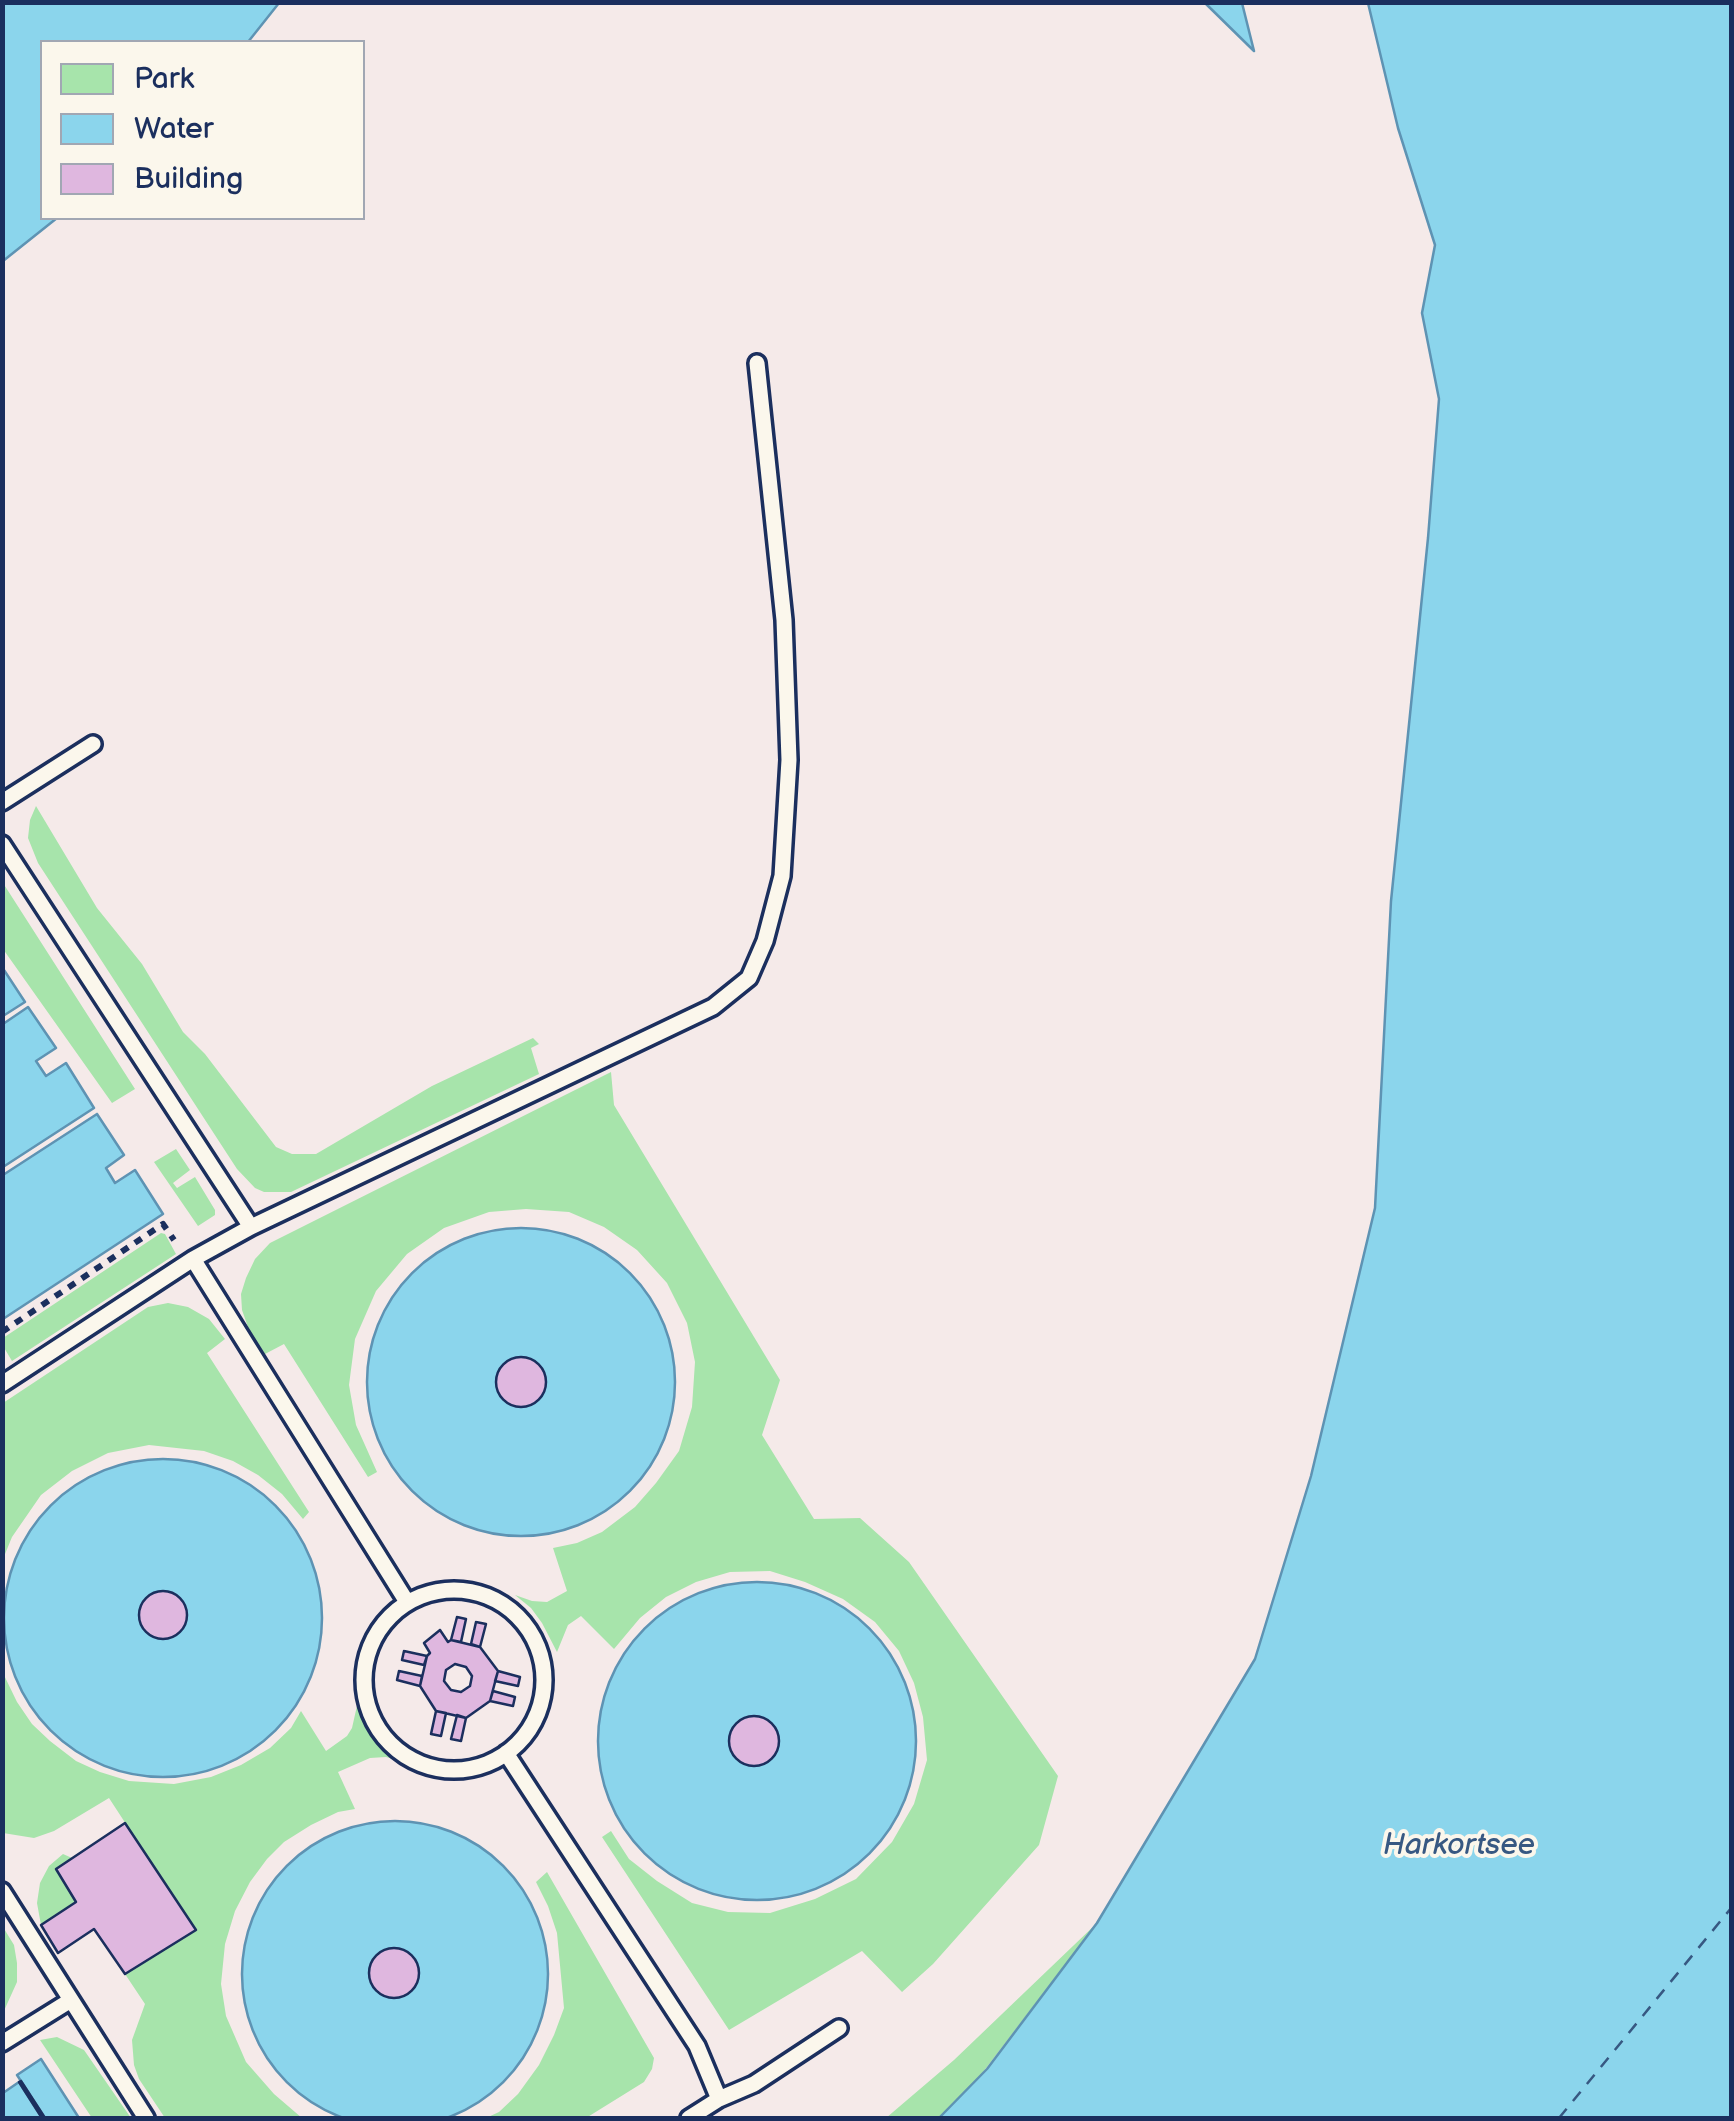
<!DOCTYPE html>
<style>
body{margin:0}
#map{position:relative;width:1734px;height:2121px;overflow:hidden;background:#f5eae9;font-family:"Balsamiq Sans",sans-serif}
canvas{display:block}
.frame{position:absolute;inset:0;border:5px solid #1b2f5e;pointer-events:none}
.legend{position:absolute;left:40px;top:40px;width:325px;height:180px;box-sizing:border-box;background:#fbf7ec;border:2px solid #a1a7b3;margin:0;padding:12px 18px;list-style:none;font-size:30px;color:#1b2f5e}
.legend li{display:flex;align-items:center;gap:20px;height:50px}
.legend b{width:50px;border:2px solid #a1a7b3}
</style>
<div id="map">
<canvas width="1734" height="2121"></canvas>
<div class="frame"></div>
<ul class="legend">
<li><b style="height:28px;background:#a7e4ab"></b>Park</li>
<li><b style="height:28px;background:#8bd5ec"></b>Water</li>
<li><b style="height:28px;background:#dfb7df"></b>Building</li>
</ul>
</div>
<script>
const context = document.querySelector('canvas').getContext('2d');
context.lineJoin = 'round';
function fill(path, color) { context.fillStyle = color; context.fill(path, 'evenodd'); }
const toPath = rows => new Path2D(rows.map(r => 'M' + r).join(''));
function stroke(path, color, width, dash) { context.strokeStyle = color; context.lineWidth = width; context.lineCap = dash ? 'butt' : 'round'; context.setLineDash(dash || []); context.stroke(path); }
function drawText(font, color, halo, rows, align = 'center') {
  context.font = font + ' "Balsamiq Sans",sans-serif'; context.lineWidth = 8; context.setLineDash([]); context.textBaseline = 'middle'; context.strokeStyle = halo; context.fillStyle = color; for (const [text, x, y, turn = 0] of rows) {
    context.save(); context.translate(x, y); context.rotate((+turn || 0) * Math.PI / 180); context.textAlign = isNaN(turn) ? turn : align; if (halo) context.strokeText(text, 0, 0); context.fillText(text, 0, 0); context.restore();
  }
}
const green = toPath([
 [36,806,97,908,142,964,183,1032,205,1054,276,1147,292,1154,316,1154,432,1086,533,1038,539,1044,531,1048,539,1074,291,1192,264,1192,255,1188,237,1169,38,863,28,838,30,820],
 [3,883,135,1089,112,1103,3,949],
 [611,1072,614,1105,780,1380,762,1435,814,1519,860,1518,909,1562,1058,1776,1039,1845,933,1964,902,1992,862,1951,729,2030,602,1837,611,1831,629,1859,657,1881,692,1903,728,1912,770,1913,815,1899,856,1879,892,1842,914,1804,927,1760,923,1717,914,1683,899,1651,875,1622,843,1599,805,1582,770,1571,730,1572,696,1582,666,1597,640,1618,614,1649,581,1616,568,1625,557,1652,542,1623,531,1608,515,1595,532,1601,547,1602,567,1591,553,1548,577,1543,602,1532,635,1507,656,1483,679,1451,692,1407,695,1362,687,1323,667,1283,637,1250,604,1227,569,1212,526,1209,489,1212,444,1228,407,1254,376,1291,355,1339,349,1385,356,1425,377,1472,368,1477,284,1344,265,1354,249,1330,242,1310,241,1294,246,1278,255,1259,270,1243],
 [176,1149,190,1170,173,1183,177,1188,195,1177,215,1210,215,1215,198,1226,154,1162],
 [161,1233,165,1234,176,1254,12,1361,3,1346,3,1338],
 [168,1303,188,1307,209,1319,225,1339,207,1353,309,1512,303,1519,282,1494,258,1475,233,1461,204,1451,149,1445,108,1453,72,1471,41,1495,12,1537,3,1559,3,1403,148,1307],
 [2,1671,17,1702,32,1724,50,1741,76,1761,100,1772,129,1781,174,1784,211,1777,241,1765,270,1748,291,1728,301,1711,326,1751,347,1736,352,1728,359,1697,364,1723,379,1741,400,1761,386,1757,370,1758,338,1772,355,1809,338,1812,311,1825,284,1842,267,1859,250,1882,235,1911,225,1944,221,1984,226,2016,246,2062,274,2094,302,2118,165,2118,139,2079,134,2065,132,2040,145,2004,125,1974,195,1930,109,1798,54,1831,34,1838,3,1833],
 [63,1854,72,1858,56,1869,76,1902,41,1925,37,1903,40,1883,49,1866],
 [547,1872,654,2058,652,2069,644,2082,586,2118,486,2118,499,2112,518,2094,539,2065,554,2035,564,2008,557,1933,548,1906,536,1882],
 [1097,1923,980,2076,1023,2118,886,2118,954,2060],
 [3,1927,14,1945,17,1963,17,1982,3,2013],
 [57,2037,84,2050,131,2118,92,2118,40,2040]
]);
const water = toPath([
 [3,2,279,2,279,3,248,42,42,42,42,218,57,218,3,261,3,2],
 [1205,3,1242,3,1254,51,1205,3],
 [1368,3,1731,3,1731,2118,939,2118,987,2069,1097,1923,1255,1659,1311,1476,1375,1208,1391,901,1428,538,1439,399,1422,313,1435,245,1398,128,1368,3],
 [2,967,25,1002,3,1016,2,1016,2,967],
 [28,1007,56,1048,36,1061,46,1076,66,1063,94,1108,3,1167,3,1024,28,1007],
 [97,1114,124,1155,106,1168,115,1183,135,1170,163,1214,3,1319,3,1175,97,1114],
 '367 1382a154 154 0 1 1 308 0a154 154 0 1 1-308 0Z',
 '4 1618a159 159 0 1 1 318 0a159 159 0 1 1-318 0Z',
 '598 1741a159 159 0 1 1 318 0a159 159 0 1 1-318 0Z',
 '242 1974a153 153 0 1 1 306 0a153 153 0 1 1-306 0Z',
 [41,2059,79,2118,45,2118,17,2075,41,2059],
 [19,2082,42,2118,3,2118,3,2093,19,2082]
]);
const ferry = toPath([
 [1559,2118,1732,1907]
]);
const building = toPath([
 '496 1382a25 25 0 1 1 50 0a25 25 0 1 1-50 0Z',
 '139 1615a24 24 0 1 1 48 0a24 24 0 1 1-48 0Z',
 [457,1617,466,1619,461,1642,451,1640,457,1617],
 [476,1622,486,1624,480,1647,471,1644,476,1622],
 [440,1630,448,1642,451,1640,480,1647,498,1671,490,1701,466,1718,436,1711,420,1686,427,1656,430,1653,424,1643,440,1630],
 [455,1664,466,1667,472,1676,470,1686,461,1692,451,1690,444,1681,446,1670,455,1664],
 [404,1651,427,1656,424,1665,402,1660,404,1651],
 [399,1671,422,1676,420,1686,397,1680,399,1671],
 [498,1671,520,1677,518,1686,495,1681,498,1671],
 [493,1691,515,1697,513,1706,490,1701,493,1691],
 [436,1711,446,1713,441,1736,431,1734,436,1711],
 [457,1715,466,1718,461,1741,451,1739,457,1715],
 '729 1741a25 25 0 1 1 50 0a25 25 0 1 1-50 0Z',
 [125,1823,196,1930,125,1974,94,1929,58,1953,41,1925,76,1902,56,1869,125,1823],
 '369 1973a25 25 0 1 1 50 0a25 25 0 1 1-50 0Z',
 [21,2081,45,2118,42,2118,19,2082,21,2081]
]);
const path = toPath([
 [2,1332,163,1224,174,1240]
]);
const lane = toPath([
 [2,802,93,744],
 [2,844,251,1227],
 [193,1259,407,1602],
 [2,1384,193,1259,251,1227,713,1007,749,978,765,941,782,876,789,760,784,620,757,363],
 '364 1680a90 90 0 1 1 180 0a90 90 0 1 1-180 0Z',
 [506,1753,697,2046,719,2099],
 [2,1891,146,2118],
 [2,2043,71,2000],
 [689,2118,719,2099,754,2084,839,2028]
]);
const waterNames = [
 ["Harkortsee",1459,1846]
];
fill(green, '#a7e4ab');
fill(water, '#8bd5ec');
stroke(water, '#5e93b3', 2.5);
stroke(ferry, '#375882', 2.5, [12, 10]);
fill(building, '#dfb7df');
stroke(building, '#1b2f5e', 2.5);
stroke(lane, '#1b2f5e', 22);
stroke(path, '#1b2f5e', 6, [8, 8]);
stroke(lane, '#fbf7ec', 15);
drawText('italic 30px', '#375882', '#fbf7ec', waterNames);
</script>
